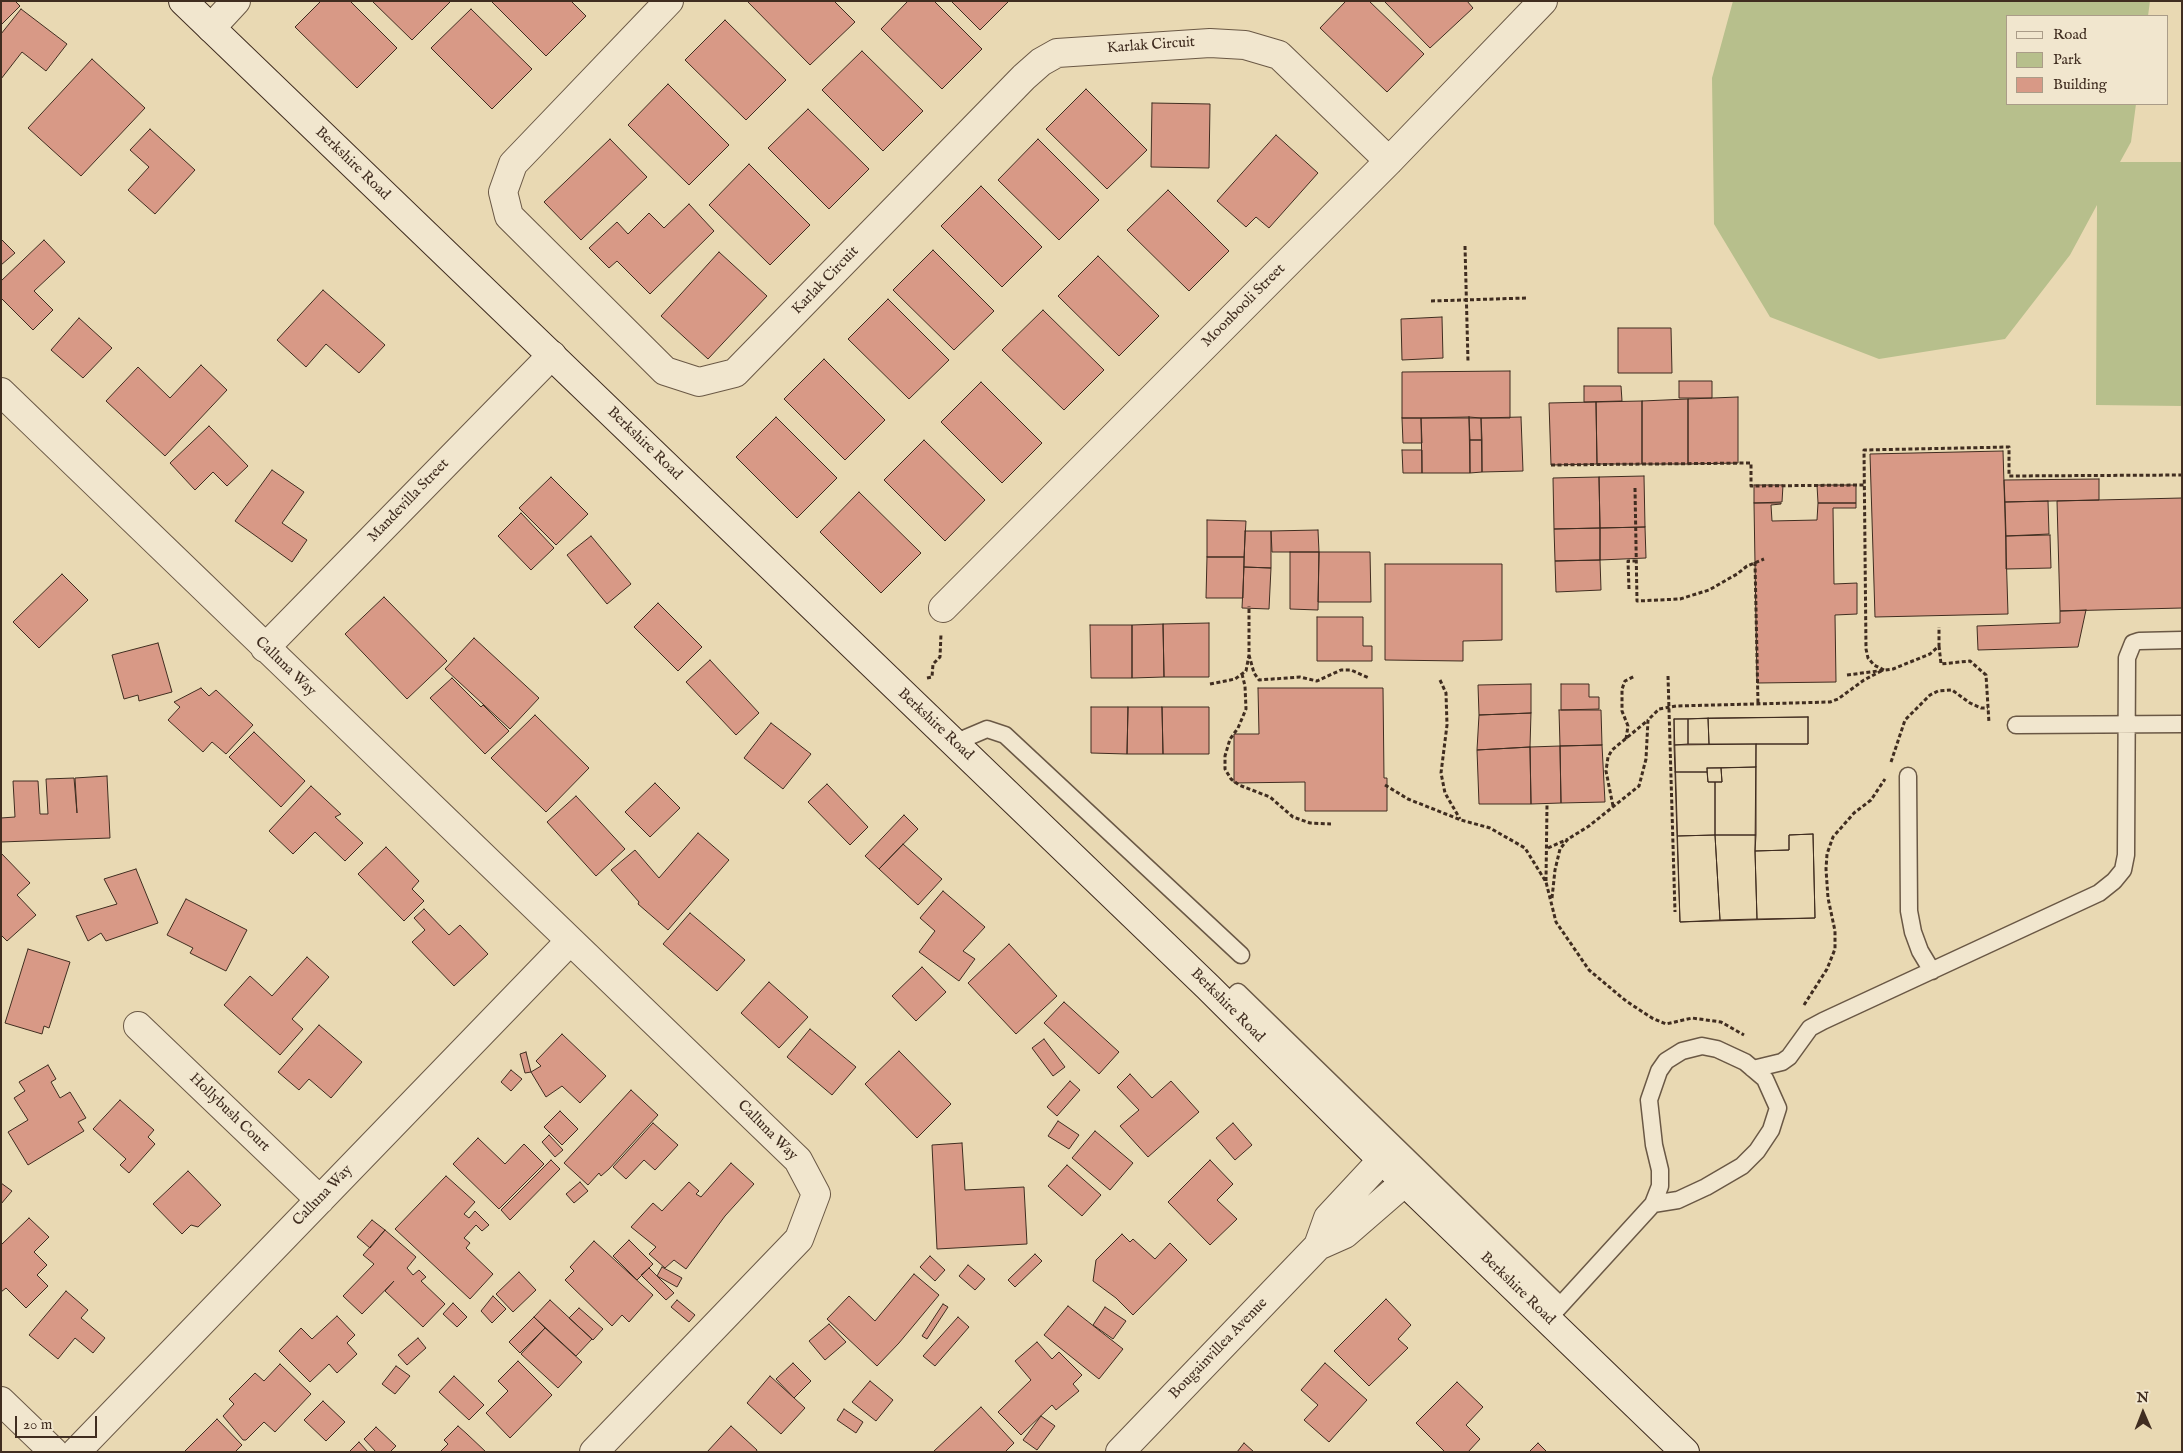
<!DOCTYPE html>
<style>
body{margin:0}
#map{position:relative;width:2183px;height:1453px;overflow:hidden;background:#e9d9b3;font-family:"IM FELL English",serif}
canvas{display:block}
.frame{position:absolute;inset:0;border:2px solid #402d20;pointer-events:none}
.legend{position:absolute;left:2006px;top:15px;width:162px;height:90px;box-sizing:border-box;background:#f1e6ce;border:1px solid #aa9c88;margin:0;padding:6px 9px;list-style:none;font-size:15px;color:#402d20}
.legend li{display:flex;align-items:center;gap:10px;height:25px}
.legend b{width:25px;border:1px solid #aa9c88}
.north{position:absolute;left:2118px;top:1388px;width:50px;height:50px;-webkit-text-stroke:4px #f1e6ce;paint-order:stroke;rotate:359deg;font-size:14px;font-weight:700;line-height:20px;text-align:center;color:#402d20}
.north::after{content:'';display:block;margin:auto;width:18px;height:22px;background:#402d20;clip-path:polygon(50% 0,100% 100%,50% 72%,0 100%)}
.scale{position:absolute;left:15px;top:1416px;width:82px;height:22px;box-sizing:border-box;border:2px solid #402d20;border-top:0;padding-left:6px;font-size:15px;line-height:18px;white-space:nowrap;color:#402d20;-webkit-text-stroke:4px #f1e6ce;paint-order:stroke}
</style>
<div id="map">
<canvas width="2183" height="1453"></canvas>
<div class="frame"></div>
<ul class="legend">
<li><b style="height:6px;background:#f1e6ce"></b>Road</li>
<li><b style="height:14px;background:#b7bf8c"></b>Park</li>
<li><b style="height:14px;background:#d89986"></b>Building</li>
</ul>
<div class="north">N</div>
<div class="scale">20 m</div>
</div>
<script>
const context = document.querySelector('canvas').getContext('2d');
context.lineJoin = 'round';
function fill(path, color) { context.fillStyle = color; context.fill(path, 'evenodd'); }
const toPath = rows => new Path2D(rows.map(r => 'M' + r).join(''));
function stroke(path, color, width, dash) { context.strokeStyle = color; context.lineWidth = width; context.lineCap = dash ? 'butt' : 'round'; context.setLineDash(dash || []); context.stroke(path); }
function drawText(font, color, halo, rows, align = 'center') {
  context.font = font + ' "IM FELL English",serif'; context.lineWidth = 4; context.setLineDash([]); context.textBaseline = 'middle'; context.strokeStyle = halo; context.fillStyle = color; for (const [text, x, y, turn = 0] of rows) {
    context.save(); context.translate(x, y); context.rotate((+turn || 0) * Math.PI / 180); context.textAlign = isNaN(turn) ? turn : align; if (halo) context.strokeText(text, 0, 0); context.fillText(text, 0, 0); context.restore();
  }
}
const green = toPath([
 [1733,1,2150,1,2148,16,2007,16,2007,104,2136,104,2131,142,2120,162,2182,162,2182,406,2096,405,2097,205,2070,255,2005,339,1879,359,1770,317,1714,224,1712,78]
]);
const building = toPath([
 [1,1,15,1,20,6,1,25,1,1],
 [321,1,350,1,397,48,357,88,295,27,321,1],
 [372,1,451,1,412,40,372,1],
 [491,1,571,1,586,16,546,56,491,1],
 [747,1,834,1,855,22,810,65,747,1],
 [908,1,934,1,982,49,942,89,881,29,908,1],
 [951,1,1009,1,980,30,951,1],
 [1346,1,1369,1,1424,54,1387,92,1320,28,1346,1],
 [1384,1,1467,1,1473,8,1430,48,1384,1],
 [21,9,67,44,46,71,22,52,1,79,1,34,21,9],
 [471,9,532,69,492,109,431,48,471,9],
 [725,20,786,80,746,120,685,60,725,20],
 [862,51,923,111,883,151,822,90,862,51],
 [92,59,145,108,81,176,28,128,92,59],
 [668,84,729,145,689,185,628,125,668,84],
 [1086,89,1147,150,1107,189,1046,129,1086,89],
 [1152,103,1210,104,1209,168,1151,167,1152,103],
 [808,109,869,169,829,209,768,148,808,109],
 [150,129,195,170,155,214,128,190,149,167,130,150,150,129],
 [1276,135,1318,173,1269,228,1256,217,1246,227,1217,201,1276,135],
 [610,139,647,177,581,240,544,202,610,139],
 [1038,139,1099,200,1059,240,998,180,1038,139],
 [749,164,810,225,770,265,709,205,749,164],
 [981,186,1042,247,1002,287,941,226,981,186],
 [1168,190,1229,251,1189,291,1127,230,1168,190],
 [689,204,714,231,650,294,617,261,609,268,589,248,617,222,628,234,649,213,664,228,689,204],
 [1,239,15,253,1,265,1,239],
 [44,240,65,262,34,291,53,310,33,330,1,298,1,281,44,240],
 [933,250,994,311,954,350,893,290,933,250],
 [719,252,767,296,708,359,661,316,719,252],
 [1098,256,1159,316,1119,356,1058,296,1098,256],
 [323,290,385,345,359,373,326,344,306,367,277,340,323,290],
 [888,299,949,360,909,399,848,339,888,299],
 [1043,310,1104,370,1064,410,1002,350,1043,310],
 [1442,317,1443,358,1402,360,1401,319,1442,317],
 [79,318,112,348,83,378,51,350,79,318],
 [1618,328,1671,328,1672,373,1618,373,1618,328],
 [824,359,885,420,845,460,784,399,824,359],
 [201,365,227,390,165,456,106,401,138,367,170,398,201,365],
 [1510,371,1510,418,1402,418,1402,372,1510,371],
 [1679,381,1712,381,1712,398,1679,398,1679,381],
 [981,382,1042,443,1002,483,941,422,981,382],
 [1584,386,1621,386,1622,401,1584,402,1584,386],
 [1738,397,1738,463,1688,464,1688,399,1738,397],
 [1688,399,1688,464,1642,464,1642,401,1688,399],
 [1642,401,1642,464,1597,464,1596,402,1642,401],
 [1596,402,1597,464,1551,465,1549,403,1596,402],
 [776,417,837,478,797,518,736,457,776,417],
 [1469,417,1481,418,1482,440,1470,440,1469,417],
 [1469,417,1470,473,1422,473,1421,418,1469,417],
 [1521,417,1523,471,1482,472,1481,418,1521,417],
 [1402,418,1421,418,1422,443,1403,443,1402,418],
 [209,426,248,466,227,486,213,472,195,490,170,463,209,426],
 [924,440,985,500,945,541,884,480,924,440],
 [1470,440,1482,440,1482,472,1470,473,1470,440],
 [1402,450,1422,450,1422,473,1403,473,1402,450],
 [2003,451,2008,614,1875,617,1870,454,2003,451],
 [272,470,304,492,282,523,307,540,292,562,235,521,272,470],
 [1644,476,1645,527,1600,528,1599,477,1644,476],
 [551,477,588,514,556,545,519,508,551,477],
 [1599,477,1600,528,1554,529,1553,478,1599,477],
 [2099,479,2099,500,2005,502,2004,480,2099,479],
 [1754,485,1783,485,1782,502,1754,503,1754,485],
 [1817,485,1856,485,1856,503,1818,503,1817,485],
 [859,492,921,553,881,593,820,532,859,492],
 [2182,498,2182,608,2060,611,2057,501,2182,498],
 [2048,501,2049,534,2006,536,2005,502,2048,501],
 [1754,503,1781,503,1781,504,1771,505,1772,521,1817,520,1818,503,1856,503,1856,508,1833,508,1834,584,1857,583,1857,614,1835,615,1836,682,1757,683,1754,503],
 [521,513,554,548,531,570,498,536,521,513],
 [1207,520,1246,521,1244,557,1207,557,1207,520],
 [1645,527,1646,558,1600,560,1600,528,1645,527],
 [1600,528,1600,560,1555,561,1554,529,1600,528],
 [1318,530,1319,552,1272,552,1271,531,1318,530],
 [1245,531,1271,531,1271,568,1244,567,1245,531],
 [2050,535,2051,568,2006,569,2006,536,2050,535],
 [591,536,631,584,607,604,567,555,591,536],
 [1290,552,1319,552,1318,610,1290,609,1290,552],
 [1319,552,1370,552,1371,602,1318,602,1319,552],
 [1207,557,1244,557,1243,598,1206,598,1207,557],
 [1600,560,1601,590,1556,592,1555,561,1600,560],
 [1385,564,1502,564,1502,640,1463,641,1463,661,1385,660,1385,564],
 [1244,567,1271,568,1269,609,1242,608,1244,567],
 [62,574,88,600,39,648,13,622,62,574],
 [384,597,447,661,407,699,345,634,384,597],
 [658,603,702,647,678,671,634,627,658,603],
 [2086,610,2078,647,1978,650,1977,626,2060,623,2060,611,2086,610],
 [1317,617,1363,617,1363,646,1372,646,1372,661,1317,661,1317,617],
 [1209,623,1209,677,1164,677,1163,624,1209,623],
 [1163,624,1164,677,1132,678,1132,625,1163,624],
 [1090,625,1132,625,1132,678,1091,678,1090,625],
 [474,638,539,698,510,729,445,669,474,638],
 [158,643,172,692,139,701,138,695,124,699,112,655,158,643],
 [710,660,759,713,736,735,686,682,710,660],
 [452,678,481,707,483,705,509,731,485,754,430,698,452,678],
 [1531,684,1531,713,1479,715,1478,685,1531,684],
 [1561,684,1589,684,1589,697,1599,697,1599,709,1561,710,1561,684],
 [201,688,209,696,216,690,253,725,226,754,212,742,203,752,168,720,180,707,174,702,201,688],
 [1258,688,1383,688,1384,778,1387,778,1387,811,1305,811,1305,782,1234,783,1234,734,1259,734,1258,688],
 [1091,707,1128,707,1127,754,1091,753,1091,707],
 [1128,707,1162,707,1163,754,1127,754,1128,707],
 [1162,707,1209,707,1209,754,1163,754,1162,707],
 [1559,710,1601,710,1602,745,1560,746,1559,710],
 [1531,713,1530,747,1477,750,1479,715,1531,713],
 [535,715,589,768,546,812,491,758,535,715],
 [1808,717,1808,744,1709,744,1708,718,1808,717],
 [1808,717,1808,744,1756,744,1755,851,1789,850,1789,835,1813,834,1815,918,1680,922,1674,719,1808,717],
 [1708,718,1709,744,1688,744,1688,719,1708,718],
 [1674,719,1688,719,1688,744,1674,745,1674,719],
 [771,723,811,754,783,789,744,758,771,723],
 [254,732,305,781,281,807,229,757,254,732],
 [1756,744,1756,767,1707,768,1707,772,1675,772,1674,745,1756,744],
 [1602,745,1605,802,1561,803,1560,746,1602,745],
 [1560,746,1561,803,1531,804,1530,747,1560,746],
 [1530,747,1531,804,1479,804,1477,750,1530,747],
 [1756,767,1756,835,1715,835,1715,782,1722,782,1721,768,1756,767],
 [1707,768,1721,768,1722,782,1708,782,1707,768],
 [1675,772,1707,772,1708,782,1715,782,1715,835,1677,836,1675,772],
 [107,776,110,838,1,842,1,818,15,817,13,781,38,781,40,814,48,814,46,779,74,778,77,813,75,778,107,776],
 [655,783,680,808,650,837,625,812,655,783],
 [827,784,868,827,850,845,808,802,827,784],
 [311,786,341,814,335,817,363,843,345,861,315,832,293,854,269,831,311,786],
 [576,796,625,849,596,876,547,822,576,796],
 [904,815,918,829,879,869,865,856,904,815],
 [698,833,729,860,668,930,638,904,639,902,611,870,635,850,659,878,698,833],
 [1813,834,1815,918,1757,919,1755,851,1789,850,1789,835,1813,834],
 [1715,835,1756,835,1755,851,1757,919,1720,920,1715,835],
 [1715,835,1720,920,1680,922,1677,836,1715,835],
 [903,844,942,879,918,905,879,869,903,844],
 [386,847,419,881,412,889,424,901,404,921,358,874,386,847],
 [1,853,30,883,17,895,36,915,7,941,1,935,1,853],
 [136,869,158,923,106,941,101,933,88,941,76,916,117,904,104,879,136,869],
 [943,891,985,927,963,951,975,959,959,981,919,952,935,931,920,918,943,891],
 [186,899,247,930,226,971,190,953,193,948,167,935,186,899],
 [424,909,449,935,460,925,488,954,454,986,412,942,425,930,414,918,424,909],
 [690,913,745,960,717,991,663,944,690,913],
 [1009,944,1057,996,1016,1034,968,983,1009,944],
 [28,949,70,962,49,1028,44,1026,42,1034,5,1023,28,949],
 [307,957,329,977,292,1019,303,1029,280,1055,224,1005,250,976,272,996,307,957],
 [922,967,946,992,916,1021,892,996,922,967],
 [769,982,808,1017,779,1048,741,1013,769,982],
 [1064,1002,1119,1052,1099,1074,1044,1023,1064,1002],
 [319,1025,362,1062,331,1098,309,1079,299,1090,278,1072,319,1025],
 [810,1029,856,1067,832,1095,787,1057,810,1029],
 [562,1034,606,1076,580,1103,562,1086,546,1097,531,1072,541,1066,536,1061,562,1034],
 [1044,1039,1065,1067,1053,1076,1032,1048,1044,1039],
 [899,1051,951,1104,917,1138,865,1084,899,1051],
 [526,1052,531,1072,525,1073,520,1054,526,1052],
 [48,1065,56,1079,51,1082,60,1098,70,1092,86,1118,78,1122,84,1131,28,1165,8,1132,28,1120,14,1098,25,1091,19,1082,48,1065],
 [511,1070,522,1079,511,1091,501,1082,511,1070],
 [1130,1074,1152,1098,1171,1081,1199,1112,1148,1157,1120,1126,1139,1110,1117,1087,1130,1074],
 [1070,1081,1080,1090,1057,1116,1047,1107,1070,1081],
 [631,1090,658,1115,609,1169,601,1176,599,1173,588,1185,564,1163,631,1090],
 [120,1100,154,1130,148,1137,155,1144,129,1173,120,1165,126,1159,93,1129,120,1100],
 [560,1111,578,1129,562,1145,544,1127,560,1111],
 [1058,1121,1079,1135,1069,1149,1048,1136,1058,1121],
 [653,1123,678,1145,655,1170,644,1160,626,1179,613,1167,653,1123],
 [1233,1123,1252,1145,1235,1160,1216,1138,1233,1123],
 [1095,1131,1133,1163,1110,1190,1072,1158,1095,1131],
 [549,1135,563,1150,555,1157,542,1142,549,1135],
 [478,1138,505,1164,524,1144,544,1164,499,1209,453,1164,478,1138],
 [962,1143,965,1190,1024,1187,1027,1244,937,1249,932,1145,962,1143],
 [551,1160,560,1169,510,1220,501,1210,551,1160],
 [1210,1160,1233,1184,1217,1200,1237,1219,1210,1245,1168,1202,1210,1160],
 [731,1163,754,1184,725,1216,686,1269,674,1260,665,1268,649,1254,656,1247,631,1227,653,1203,662,1211,689,1182,699,1191,696,1194,701,1197,731,1163],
 [1067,1165,1101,1195,1082,1216,1048,1186,1067,1165],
 [188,1171,221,1205,198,1227,191,1225,182,1234,153,1204,188,1171],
 [446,1176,475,1202,464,1214,469,1218,475,1211,489,1225,482,1231,476,1225,464,1238,470,1243,466,1248,493,1274,470,1299,395,1229,446,1176],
 [580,1182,588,1191,574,1203,566,1194,580,1182],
 [1,1183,12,1191,1,1204,1,1183],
 [29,1218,49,1237,34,1252,47,1265,37,1275,48,1286,26,1308,6,1288,1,1292,1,1245,29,1218],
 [372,1220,385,1230,370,1248,357,1237,372,1220],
 [385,1230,416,1257,407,1268,413,1275,419,1270,426,1277,421,1281,445,1304,423,1327,385,1291,394,1281,362,1314,343,1296,374,1264,363,1255,385,1230],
 [1122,1234,1130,1242,1133,1239,1155,1259,1170,1243,1187,1260,1133,1315,1116,1298,1093,1281,1096,1260,1122,1234],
 [629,1240,653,1264,637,1280,613,1256,629,1240],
 [594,1241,653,1295,629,1322,622,1315,612,1326,565,1280,574,1271,570,1267,594,1241],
 [1035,1254,1042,1261,1015,1287,1008,1280,1035,1254],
 [930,1256,945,1270,935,1281,920,1267,930,1256],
 [968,1265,985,1279,975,1290,959,1276,968,1265],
 [662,1267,682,1278,677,1287,657,1276,662,1267],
 [649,1268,674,1293,666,1300,641,1275,649,1268],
 [519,1272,536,1290,513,1312,496,1294,519,1272],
 [914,1274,939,1295,899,1343,877,1366,827,1319,849,1296,875,1321,914,1274],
 [66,1291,88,1310,81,1318,105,1338,93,1353,75,1338,58,1359,29,1335,66,1291],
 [493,1296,506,1309,492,1323,481,1311,493,1296],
 [1386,1299,1411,1325,1398,1339,1408,1348,1369,1386,1334,1351,1386,1299],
 [550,1300,592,1339,576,1356,534,1317,550,1300],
 [677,1300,695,1315,689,1322,671,1307,677,1300],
 [453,1303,467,1317,457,1327,443,1314,453,1303],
 [943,1304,948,1307,927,1339,922,1336,943,1304],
 [1068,1306,1123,1349,1099,1379,1044,1335,1068,1306],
 [1105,1307,1126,1321,1113,1339,1093,1325,1105,1307],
 [579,1308,603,1329,593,1340,569,1318,579,1308],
 [337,1316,355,1335,347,1343,357,1354,337,1373,329,1364,310,1382,279,1351,301,1328,312,1339,337,1316],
 [534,1317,545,1328,520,1353,509,1342,534,1317],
 [958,1317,969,1327,935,1366,923,1356,958,1317],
 [829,1324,846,1342,825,1360,809,1341,829,1324],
 [545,1328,582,1362,558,1388,521,1354,545,1328],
 [418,1338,426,1348,407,1365,398,1355,418,1338],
 [1037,1342,1052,1359,1059,1352,1082,1375,1073,1384,1079,1391,1056,1410,1052,1405,1021,1435,998,1412,1031,1380,1015,1361,1037,1342],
 [518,1361,552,1395,510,1438,486,1413,508,1391,498,1381,518,1361],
 [793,1363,811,1381,794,1398,776,1379,793,1363],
 [1325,1363,1367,1400,1329,1442,1304,1420,1318,1405,1301,1390,1325,1363],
 [280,1364,311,1394,275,1432,264,1422,246,1440,243,1440,223,1416,234,1404,229,1399,255,1373,264,1381,280,1364],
 [396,1366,410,1376,395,1394,382,1384,396,1366],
 [454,1376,484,1405,469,1420,439,1392,454,1376],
 [770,1376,805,1408,781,1434,747,1403,770,1376],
 [870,1381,893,1400,876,1421,852,1402,870,1381],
 [1457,1382,1483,1407,1466,1425,1480,1439,1468,1452,1445,1452,1416,1423,1457,1382],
 [323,1401,345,1422,326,1441,304,1420,323,1401],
 [981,1407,1014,1443,1005,1452,933,1452,981,1407],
 [844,1409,863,1422,856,1433,837,1420,844,1409],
 [1041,1416,1055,1426,1037,1450,1023,1440,1041,1416],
 [217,1419,242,1445,235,1452,184,1452,217,1419],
 [458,1426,467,1434,486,1452,440,1452,448,1444,444,1440,458,1426],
 [731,1426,757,1450,756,1452,707,1452,731,1426],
 [376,1427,396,1446,390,1452,376,1452,364,1439,376,1427],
 [359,1442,368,1452,349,1452,359,1442],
 [1244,1443,1254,1452,1237,1452,1244,1443],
 [1538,1443,1547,1452,1529,1452,1538,1443]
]);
const path = toPath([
 [1465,246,1468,362],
 [1431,301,1526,298],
 [1551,465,1751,463,1751,486,1864,485],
 [1635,488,1637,601,1680,599,1709,590,1737,574,1747,566,1764,559],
 [1755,562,1758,704],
 [1629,589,1628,561,1636,561],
 [1939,646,1941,664,1970,661,1986,675,1989,723],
 [1249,655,1254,673,1259,680,1300,677,1317,681,1341,670,1351,670,1369,678],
 [1884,670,1874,665,1868,658,1866,649,1864,450,2009,447,2009,476,2182,475],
 [1242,674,1245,686,1246,709,1238,728,1230,739,1225,756,1225,769,1231,779,1239,785,1270,797,1293,817,1310,823,1331,824],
 [1847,675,1893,669,1930,654,1939,646,1939,627],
 [1668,676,1675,912],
 [927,678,932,677,933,664,940,657,941,634],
 [1440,680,1446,693,1447,725,1441,773,1445,793,1460,819],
 [1210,684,1235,679,1246,671,1249,655,1249,606],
 [1626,739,1628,726,1622,711,1622,689,1625,681,1635,676],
 [1891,762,1905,720,1930,695,1938,691,1952,690,1970,703,1981,708,1988,708],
 [1385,785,1408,799,1461,820,1490,828,1525,848,1546,882,1556,922,1589,970,1626,1001,1652,1018,1666,1024,1692,1018,1721,1022,1744,1035],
 [1613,806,1606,771,1608,757,1612,750,1647,721],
 [1548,848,1568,839],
 [1546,881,1547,805],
 [1552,898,1555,870,1560,849,1568,839,1589,826,1639,786,1646,759,1648,720,1659,709,1676,706,1830,702,1838,699,1864,680,1883,670],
 [1804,1005,1827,969,1835,949,1835,931,1828,898,1826,869,1827,854,1833,837,1854,813,1871,800,1885,779]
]);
const service = toPath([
 [2016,725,2182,724],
 [954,743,987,729,1005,735,1241,955],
 [1908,776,1909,911,1913,932,1920,951,1932,971],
 [1225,1005,1238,992,1560,1305],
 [1753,1069,1782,1062,1789,1057,1810,1028,1823,1021,2099,893,2114,881,2123,870,2126,855,2127,658,2133,643,2139,641,2182,640],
 [1548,1319,1653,1204,1660,1186,1660,1170,1654,1145,1649,1100,1659,1071,1666,1061,1682,1051,1702,1046,1717,1049,1745,1062,1765,1079,1778,1108,1771,1130,1757,1151,1742,1166,1706,1187,1678,1200,1653,1204]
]);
const minor = toPath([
 [669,1,513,164,503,192,509,216,665,371,699,382,735,373,1024,77,1041,62,1057,53,1210,43,1245,45,1279,55,1389,161],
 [211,28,236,1],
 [1,392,798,1160,816,1194,799,1239,594,1452],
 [943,608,1389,161,1543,1],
 [265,648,552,355],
 [138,1026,320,1200],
 [1,1401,54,1452],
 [76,1452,570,941]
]);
const tertiary = toPath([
 [1318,1246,1328,1218,1382,1160],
 [1120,1452,1318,1246,1345,1234,1405,1182]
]);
const secondary = toPath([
 [183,1,1208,987,1382,1160,1685,1452]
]);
const streetNames = [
 ["Karlak Circuit",1151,46,-4],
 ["Berkshire Road",352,164,44],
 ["Karlak Circuit",826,281,-46],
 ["Moonbooli Street",1244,306,-45],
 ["Berkshire Road",644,444,44],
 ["Mandevilla Street",409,501,-46],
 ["Calluna Way",285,667,44],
 ["Berkshire Road",935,725,43],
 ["Berkshire Road",1227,1006,45],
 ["Hollybush Court",229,1113,44],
 ["Calluna Way",767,1131,45],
 ["Calluna Way",323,1196,-46],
 ["Berkshire Road",1517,1289,44],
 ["Bougainvillea Avenue",1219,1349,-46]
];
fill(green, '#b7bf8c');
fill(building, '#d89986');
stroke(building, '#402d20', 1);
stroke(service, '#6a5845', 19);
stroke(minor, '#6a5845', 30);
stroke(tertiary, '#6a5845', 30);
stroke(secondary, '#402d20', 30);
stroke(path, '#402d20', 3, [4, 2.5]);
stroke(service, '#f1e6ce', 16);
stroke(minor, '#f1e6ce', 28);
stroke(tertiary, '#f1e6ce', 28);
stroke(secondary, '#f1e6ce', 28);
drawText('15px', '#402d20', '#f1e6ce', streetNames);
</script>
